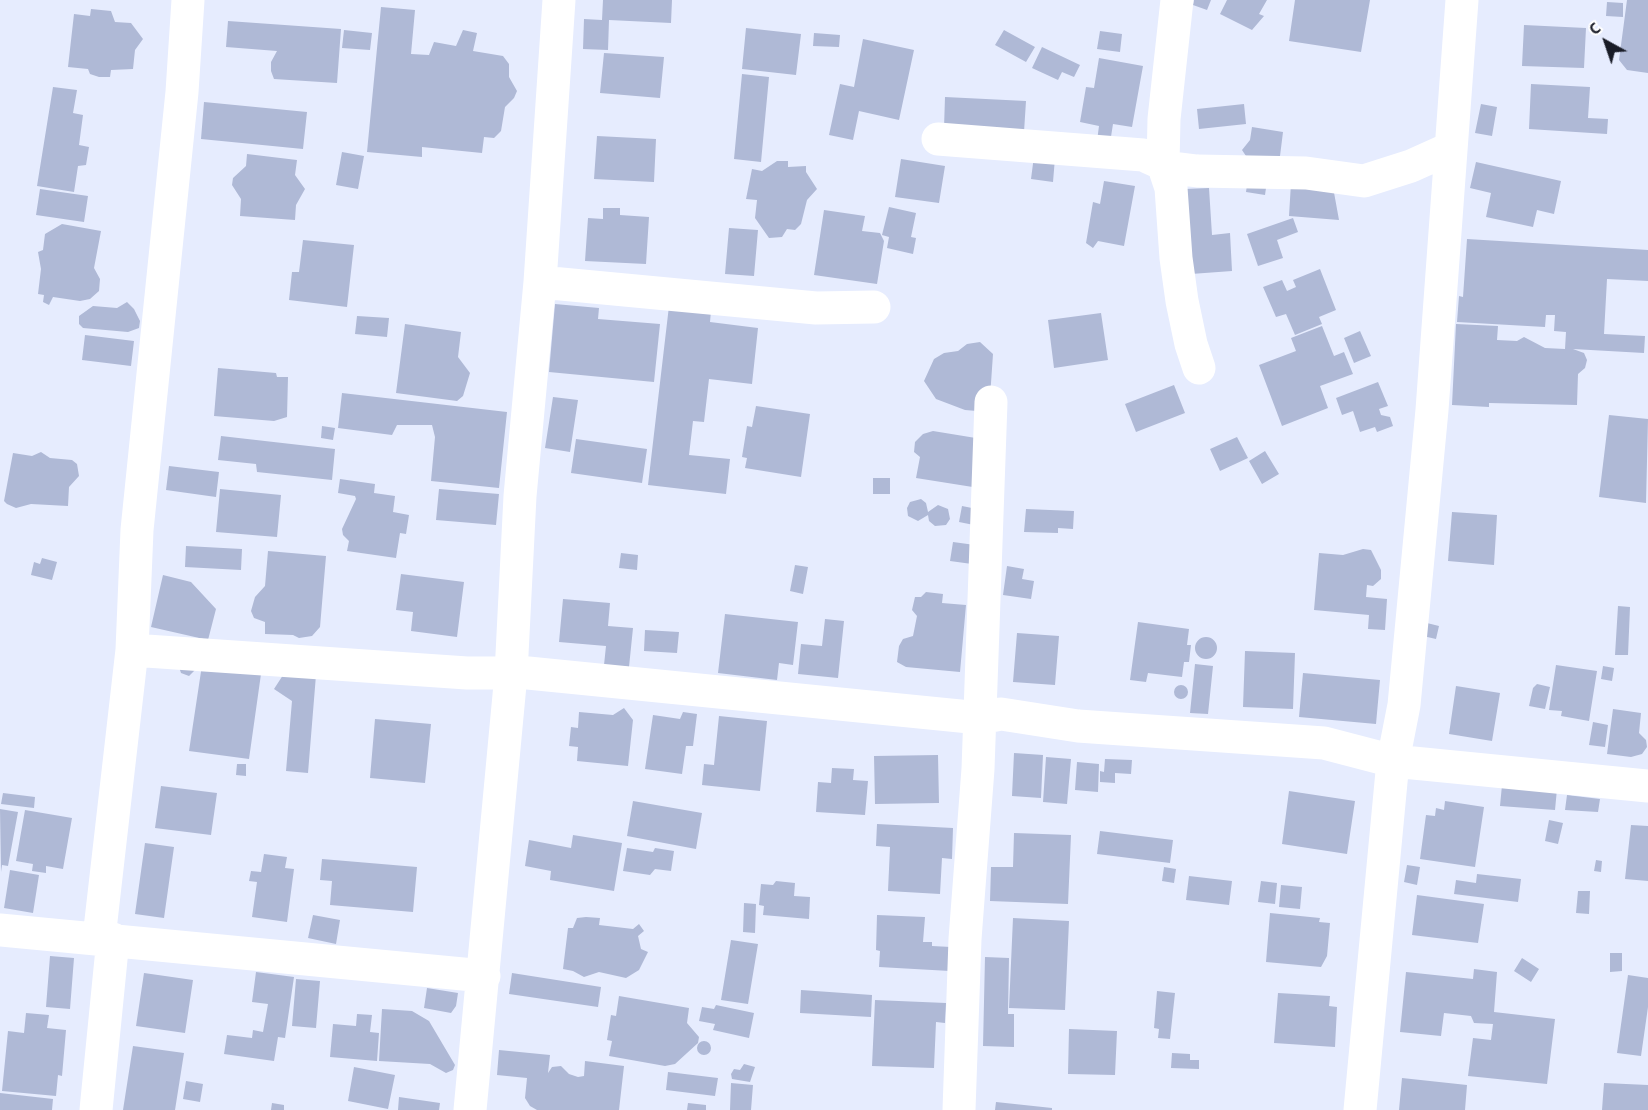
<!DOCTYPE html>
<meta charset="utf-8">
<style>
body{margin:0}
#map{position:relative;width:1648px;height:1110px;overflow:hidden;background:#e6ecfe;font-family:"PT Sans",sans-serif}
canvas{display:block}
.north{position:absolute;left:1576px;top:12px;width:60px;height:60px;-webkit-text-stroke:4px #fff;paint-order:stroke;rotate:320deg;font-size:16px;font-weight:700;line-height:24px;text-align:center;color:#191c27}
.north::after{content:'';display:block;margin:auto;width:21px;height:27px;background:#191c27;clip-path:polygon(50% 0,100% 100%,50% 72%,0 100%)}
</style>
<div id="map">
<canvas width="1648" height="1110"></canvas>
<div class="north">С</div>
</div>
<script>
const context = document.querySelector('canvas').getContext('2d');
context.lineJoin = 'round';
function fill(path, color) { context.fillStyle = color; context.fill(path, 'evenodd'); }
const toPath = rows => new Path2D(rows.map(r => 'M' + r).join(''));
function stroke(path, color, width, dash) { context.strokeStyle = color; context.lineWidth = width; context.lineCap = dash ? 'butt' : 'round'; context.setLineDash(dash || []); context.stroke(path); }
const building = toPath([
 [603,0,672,0,671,23,609,20,608,50,583,49,584,19,602,20],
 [1194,0,1211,0,1207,10,1193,5],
 [1227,0,1267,0,1259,14,1264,16,1252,30,1220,14],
 [1295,0,1370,0,1361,52,1289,41],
 [1627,0,1648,0,1648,73,1627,70,1619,60],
 [1607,2,1623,3,1623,17,1606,16],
 [381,7,415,10,411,54,429,55,434,42,456,46,463,30,477,33,473,51,503,56,509,64,509,77,517,91,514,98,505,107,501,131,494,138,484,137,482,153,422,147,422,157,367,152],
 [91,9,111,11,115,22,131,23,143,39,135,50,133,69,111,70,110,77,99,77,90,74,88,69,68,67,74,14,90,16],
 [228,21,341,29,337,83,274,79,271,71,271,62,277,51,226,47],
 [1524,25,1586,28,1584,68,1522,66],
 [746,28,801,34,796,75,742,69],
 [344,30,372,33,370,50,342,48],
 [1004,30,1035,47,1026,62,995,45],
 [1100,31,1122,34,1120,52,1097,49],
 [814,33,840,35,839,47,813,46],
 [863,39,914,50,899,120,859,111,853,140,829,135,840,84,854,87],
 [1042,47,1080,65,1074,77,1062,72,1058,80,1032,68],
 [604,53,664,57,660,98,600,93],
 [1099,58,1143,66,1132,127,1113,124,1110,143,1097,141,1099,126,1080,122,1086,87,1094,88],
 [742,74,769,77,761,162,734,159],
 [1531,84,1590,87,1588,118,1608,119,1607,134,1529,129],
 [53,87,77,90,73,113,83,115,79,145,89,147,86,165,78,166,74,192,37,186],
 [945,97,1026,101,1024,132,944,128],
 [204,102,307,112,303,149,201,139],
 [1244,104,1246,124,1199,129,1197,109],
 [1481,104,1497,107,1492,136,1475,133],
 [1252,127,1283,132,1280,156,1248,159,1242,150,1250,140],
 [597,136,656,139,654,182,594,179],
 [342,152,364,156,358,189,336,185],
 [247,154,297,160,295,175,305,189,296,205,295,220,240,216,241,199,232,185,233,178,246,166],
 [1034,156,1055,158,1053,182,1031,179],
 [901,159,945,166,939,203,895,197],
 [777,161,788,161,788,167,806,166,806,172,817,189,807,200,801,224,795,230,787,229,782,237,769,238,755,218,757,200,746,199,752,169,762,171],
 [1476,162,1561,181,1554,214,1537,210,1533,227,1486,217,1491,193,1470,188],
 [1248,178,1267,181,1265,195,1246,192],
 [1104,181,1135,186,1124,246,1098,241,1093,248,1086,243,1093,202,1100,204],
 [1291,183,1333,187,1339,220,1289,216],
 [1209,188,1212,235,1230,233,1232,271,1191,274,1185,189],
 [40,189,88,196,84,222,36,215],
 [889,207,916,213,911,237,916,238,913,254,887,248,889,237,882,235],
 [603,208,620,208,620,215,649,217,646,264,585,261,588,218,603,219],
 [824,210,865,216,862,231,880,233,884,241,877,284,814,275],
 [1293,218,1298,232,1277,240,1283,258,1258,266,1247,234],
 [62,224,101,231,94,268,100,279,99,291,90,299,80,301,53,297,49,305,43,302,44,295,38,294,41,269,38,252,43,250,45,234],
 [729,228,758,230,754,276,725,274],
 [1467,239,1648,250,1648,281,1607,279,1604,334,1645,336,1644,353,1573,349,1584,353,1587,360,1585,368,1578,374,1577,405,1489,403,1489,407,1452,405,1456,324,1498,326,1497,340,1517,341,1524,337,1545,348,1565,349,1566,332,1554,331,1555,315,1546,315,1545,327,1457,322,1459,296,1463,297],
 [303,240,354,245,347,307,289,300,292,272,299,272],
 [1320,269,1336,310,1319,317,1322,324,1295,335,1286,314,1276,317,1263,287,1282,280,1287,291,1296,287,1293,280],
 [127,302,134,309,140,321,139,328,128,332,83,328,79,324,79,316,93,306,117,308],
 [555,304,599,308,598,319,660,324,654,382,549,372],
 [669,306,711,311,710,322,758,328,752,384,709,379,704,422,693,421,689,455,730,459,726,494,648,485],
 [1101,313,1108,360,1054,368,1048,320],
 [357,316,389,318,387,337,355,334],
 [405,324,461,332,458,357,470,373,463,396,457,401,396,393],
 [1322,326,1334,356,1344,352,1353,374,1320,386,1328,408,1282,426,1259,365,1296,351,1291,338],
 [1360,331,1371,356,1354,363,1344,338],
 [85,335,134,341,131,366,82,360],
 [980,342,993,354,989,412,965,410,936,399,924,381,934,359,944,353,958,351,967,344],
 [218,368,276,373,277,377,288,377,287,417,274,421,214,416],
 [1378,382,1388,406,1379,409,1381,415,1390,417,1393,426,1377,432,1375,427,1360,432,1353,411,1342,415,1336,398],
 [1174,385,1185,413,1136,432,1125,404],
 [342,393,507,412,499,488,431,481,435,437,432,425,397,425,392,435,338,428],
 [553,397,578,400,570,452,545,448],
 [756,406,810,414,801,477,745,468,747,458,742,457,747,426,752,427],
 [1609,415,1648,419,1646,503,1599,497],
 [322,426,335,428,333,440,321,438],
 [933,431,988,440,979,488,916,478,920,457,914,452,915,442,923,434],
 [221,436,335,449,332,480,257,472,256,464,218,460],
 [1237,437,1248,458,1220,471,1210,449],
 [576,439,647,449,642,483,571,473],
 [1265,451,1279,474,1262,484,1249,461],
 [41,452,50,458,72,460,77,464,79,476,69,487,68,506,31,504,16,508,7,504,4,501,13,453,32,456],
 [169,466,219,472,216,497,166,490],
 [873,478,890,478,890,494,873,494],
 [340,479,375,484,374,493,395,496,393,512,409,515,406,534,400,533,396,558,347,551,349,541,343,535,342,529,356,499,355,496,338,493],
 [220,489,281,495,277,537,216,532],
 [439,489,499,494,496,525,436,520],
 [921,499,926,503,928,512,938,505,948,509,950,519,946,525,935,526,929,521,928,515,918,521,908,516,907,508,910,502],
 [962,506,977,509,974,525,959,522],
 [1026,509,1074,511,1073,529,1058,528,1058,533,1024,532],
 [1452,512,1497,515,1494,565,1448,561],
 [953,542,975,545,972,564,950,561],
 [186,546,242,549,241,570,185,567],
 [1363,549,1371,550,1381,570,1381,579,1373,586,1367,585,1366,597,1387,599,1385,630,1368,629,1369,615,1314,610,1319,553,1343,555],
 [268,551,326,556,320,627,312,636,299,638,293,635,265,634,265,622,254,618,251,611,255,597,265,586],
 [621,553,638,555,637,570,619,568],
 [42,558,57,562,52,580,31,575,34,562,40,564],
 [795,565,808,567,803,594,790,591],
 [1007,566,1024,569,1022,579,1034,581,1031,599,1003,595],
 [401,574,464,582,457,637,411,631,413,612,396,610],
 [163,575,191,582,216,609,208,640,151,627],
 [926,592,943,594,942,603,966,605,960,672,906,667,897,662,899,646,903,639,913,636,917,616,912,610,915,597,921,597],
 [563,599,610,603,608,626,633,628,629,667,604,665,606,646,559,642],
 [1618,606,1630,607,1628,655,1615,655],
 [725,614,798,622,793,665,779,663,777,680,718,673],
 [825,619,844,621,838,678,798,674,801,644,822,646],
 [1138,622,1189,629,1187,645,1191,645,1189,662,1184,662,1182,677,1148,673,1146,682,1130,680],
 [1427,623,1439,626,1436,639,1423,636],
 [645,630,679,632,677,653,644,651],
 [1017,633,1059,636,1055,685,1013,682],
 '1195 648a11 11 0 1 1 22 0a11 11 0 1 1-22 0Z',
 [1245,651,1295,653,1293,709,1243,707],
 [1195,664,1213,666,1208,714,1190,713],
 [202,665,261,674,249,759,189,751],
 [1556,665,1597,671,1589,721,1561,716,1562,711,1549,710],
 [1603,666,1614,668,1612,681,1601,679],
 [179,667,196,669,189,676,181,673],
 [285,672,316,675,308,773,286,771,292,701,274,689],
 [1303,673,1380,680,1376,724,1299,717],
 [1537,684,1550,687,1545,709,1529,706,1533,688],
 '1174 692a7 7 0 1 1 14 0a7 7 0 1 1-14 0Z',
 [1456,686,1500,693,1492,741,1449,734],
 [624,708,633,720,628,766,577,761,578,747,569,746,571,727,578,728,579,712,613,715],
 [1613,709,1641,713,1639,733,1646,740,1647,747,1642,754,1631,757,1607,754],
 [683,712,697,714,693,746,686,746,682,774,645,769,653,715,680,719],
 [719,716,767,721,760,791,702,785,704,764,714,765],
 [375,719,431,724,425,783,370,778],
 [1593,722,1608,725,1605,747,1589,745],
 [1014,753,1043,755,1041,798,1012,796],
 [938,755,939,803,875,804,874,756],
 [1046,757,1071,759,1067,804,1043,802],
 [1105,759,1132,760,1131,774,1115,773,1115,783,1100,782,1100,771,1104,772],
 [1077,762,1099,764,1098,792,1075,790],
 [237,764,246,764,246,776,236,775],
 [832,768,854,769,853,780,868,781,865,815,816,812,818,782,831,783],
 [1502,785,1557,789,1555,810,1500,806],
 [161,786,217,793,211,835,155,828],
 [1289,791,1355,801,1347,854,1282,844],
 [3,793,35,797,34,808,1,804],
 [1567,795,1600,799,1598,812,1565,810],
 [633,801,702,813,696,849,627,836],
 [1445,801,1484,807,1475,867,1420,859,1426,815,1435,816,1436,808,1444,810],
 [0,809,18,812,8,866,2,865,1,872],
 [25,810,72,818,63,869,46,866,46,873,32,871,33,864,16,861],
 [1549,820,1563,823,1558,844,1545,841],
 [877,824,953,828,952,859,942,858,940,894,888,891,890,847,876,846],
 [1631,825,1648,826,1648,881,1625,879],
 [1100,831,1173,840,1170,863,1097,854],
 [1014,833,1071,835,1068,904,990,901,991,867,1013,867],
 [573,835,622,843,614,891,550,880,551,871,525,866,529,840,571,848],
 [145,843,174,847,164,918,135,914],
 [627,848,653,852,655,848,674,851,671,871,655,869,650,875,623,871],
 [264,854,287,857,285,868,294,869,287,922,252,917,257,882,249,881,251,871,261,872],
 [322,859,417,867,413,912,330,905,332,881,320,880],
 [1596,860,1602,861,1601,872,1594,871],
 [1407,865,1420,867,1417,885,1404,882],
 [1164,867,1176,869,1174,883,1162,881],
 [10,870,39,875,33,913,4,908],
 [1477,874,1521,879,1518,902,1454,894,1456,880,1476,883],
 [1189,876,1232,881,1229,905,1186,900],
 [776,881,795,883,794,896,810,897,809,919,763,915,764,906,759,905,761,884,773,885],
 [1261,881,1277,883,1275,904,1258,902],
 [1281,885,1302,887,1300,909,1279,907],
 [1578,891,1590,891,1589,914,1576,913],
 [1417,895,1484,904,1478,943,1412,935],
 [744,903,756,904,755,933,743,932],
 [1270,913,1320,918,1319,922,1330,923,1327,956,1321,967,1266,962],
 [313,915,340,920,336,944,308,938],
 [877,915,925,917,923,942,932,942,932,946,951,947,950,971,879,967,880,951,876,950],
 [586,917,600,918,599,925,633,929,639,924,644,931,638,936,641,949,648,952,639,970,626,978,599,972,584,977,573,971,563,969,568,928,573,928,577,918],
 [1013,918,1069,921,1065,1010,1009,1008],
 [731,940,758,944,748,1004,721,1000],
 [1610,953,1622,953,1622,971,1610,972],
 [50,956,74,958,70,1009,46,1007],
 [985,957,1009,958,1008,1014,1014,1014,1014,1047,983,1046],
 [1522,958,1539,969,1531,982,1514,971],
 [1474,969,1497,972,1494,1012,1555,1019,1547,1084,1468,1076,1473,1038,1491,1040,1493,1024,1474,1023,1471,1016,1444,1013,1441,1036,1400,1032,1406,972,1473,979],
 [256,972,294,977,285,1038,278,1037,274,1061,224,1054,227,1035,252,1038,253,1030,263,1032,268,1004,252,1002],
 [144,973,193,980,185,1033,136,1026],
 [512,973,601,987,598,1007,509,994],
 [1628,975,1648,978,1648,1007,1641,1056,1617,1053],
 [296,979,320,981,316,1028,292,1026],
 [427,988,458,993,456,1006,451,1013,424,1008],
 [801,990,872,995,871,1017,800,1013],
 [1157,991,1175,993,1170,1039,1158,1038,1159,1029,1154,1028],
 [1278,993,1330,996,1329,1006,1337,1007,1335,1047,1274,1043],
 [619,996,689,1008,687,1023,699,1037,698,1043,675,1064,665,1066,609,1056,612,1041,607,1040,611,1015,616,1016],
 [875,1000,946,1003,945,1023,936,1022,934,1068,872,1066],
 [716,1005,754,1013,749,1038,713,1030,715,1024,699,1021,702,1007,714,1009],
 [382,1009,412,1011,429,1021,455,1065,453,1070,446,1073,430,1064,379,1061],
 [26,1013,49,1015,47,1028,66,1030,62,1076,58,1075,56,1096,2,1091,8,1031,24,1033],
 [357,1014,372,1015,370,1032,379,1033,377,1061,330,1057,333,1024,356,1026],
 [1069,1029,1117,1031,1115,1075,1068,1074],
 '697 1048a7 7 0 1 1 14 0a7 7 0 1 1-14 0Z',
 [133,1046,184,1053,175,1110,123,1110],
 [499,1050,550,1055,548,1073,552,1067,561,1066,569,1074,578,1077,584,1076,585,1061,624,1066,619,1110,537,1110,530,1106,525,1098,527,1078,497,1075],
 [1172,1053,1190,1054,1190,1060,1199,1060,1199,1069,1171,1068],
 [744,1064,755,1067,750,1082,732,1079,731,1074,734,1069,740,1070],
 [354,1067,395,1075,388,1109,348,1101],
 [668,1072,718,1078,715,1096,666,1090],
 [1402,1078,1467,1085,1465,1110,1399,1110],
 [186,1081,203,1084,200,1102,183,1099],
 [731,1083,753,1085,751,1110,730,1110],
 [1604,1083,1648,1085,1648,1110,1602,1110],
 [0,1093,53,1099,52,1110,0,1110],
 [399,1097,440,1103,439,1110,398,1110],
 [996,1102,1052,1108,1052,1110,995,1110],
 [272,1103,284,1105,284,1110,271,1110],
 [688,1103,706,1105,706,1110,687,1110]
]);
const street = toPath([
 [1177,0,1164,119,1163,164,1173,168,1197,171,1306,173,1364,181,1411,166,1451,148],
 [938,139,1143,155,1163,164,1171,188,1176,258,1182,301,1191,344,1199,368],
 [540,282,816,308,874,307],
 [132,650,467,673,528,673,980,718,1001,714,1078,726,1324,743,1393,761,1648,786],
 [0,930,484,976],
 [99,938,132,650,137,530,182,92,188,0],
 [96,1110,113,939],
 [470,1110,511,674,520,496,540,282,559,0],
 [959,1110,965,939,978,769,991,402],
 [1360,1110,1393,761,1404,705,1432,410,1462,0]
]);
fill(building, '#afb9d6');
stroke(street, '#fff', 33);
</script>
